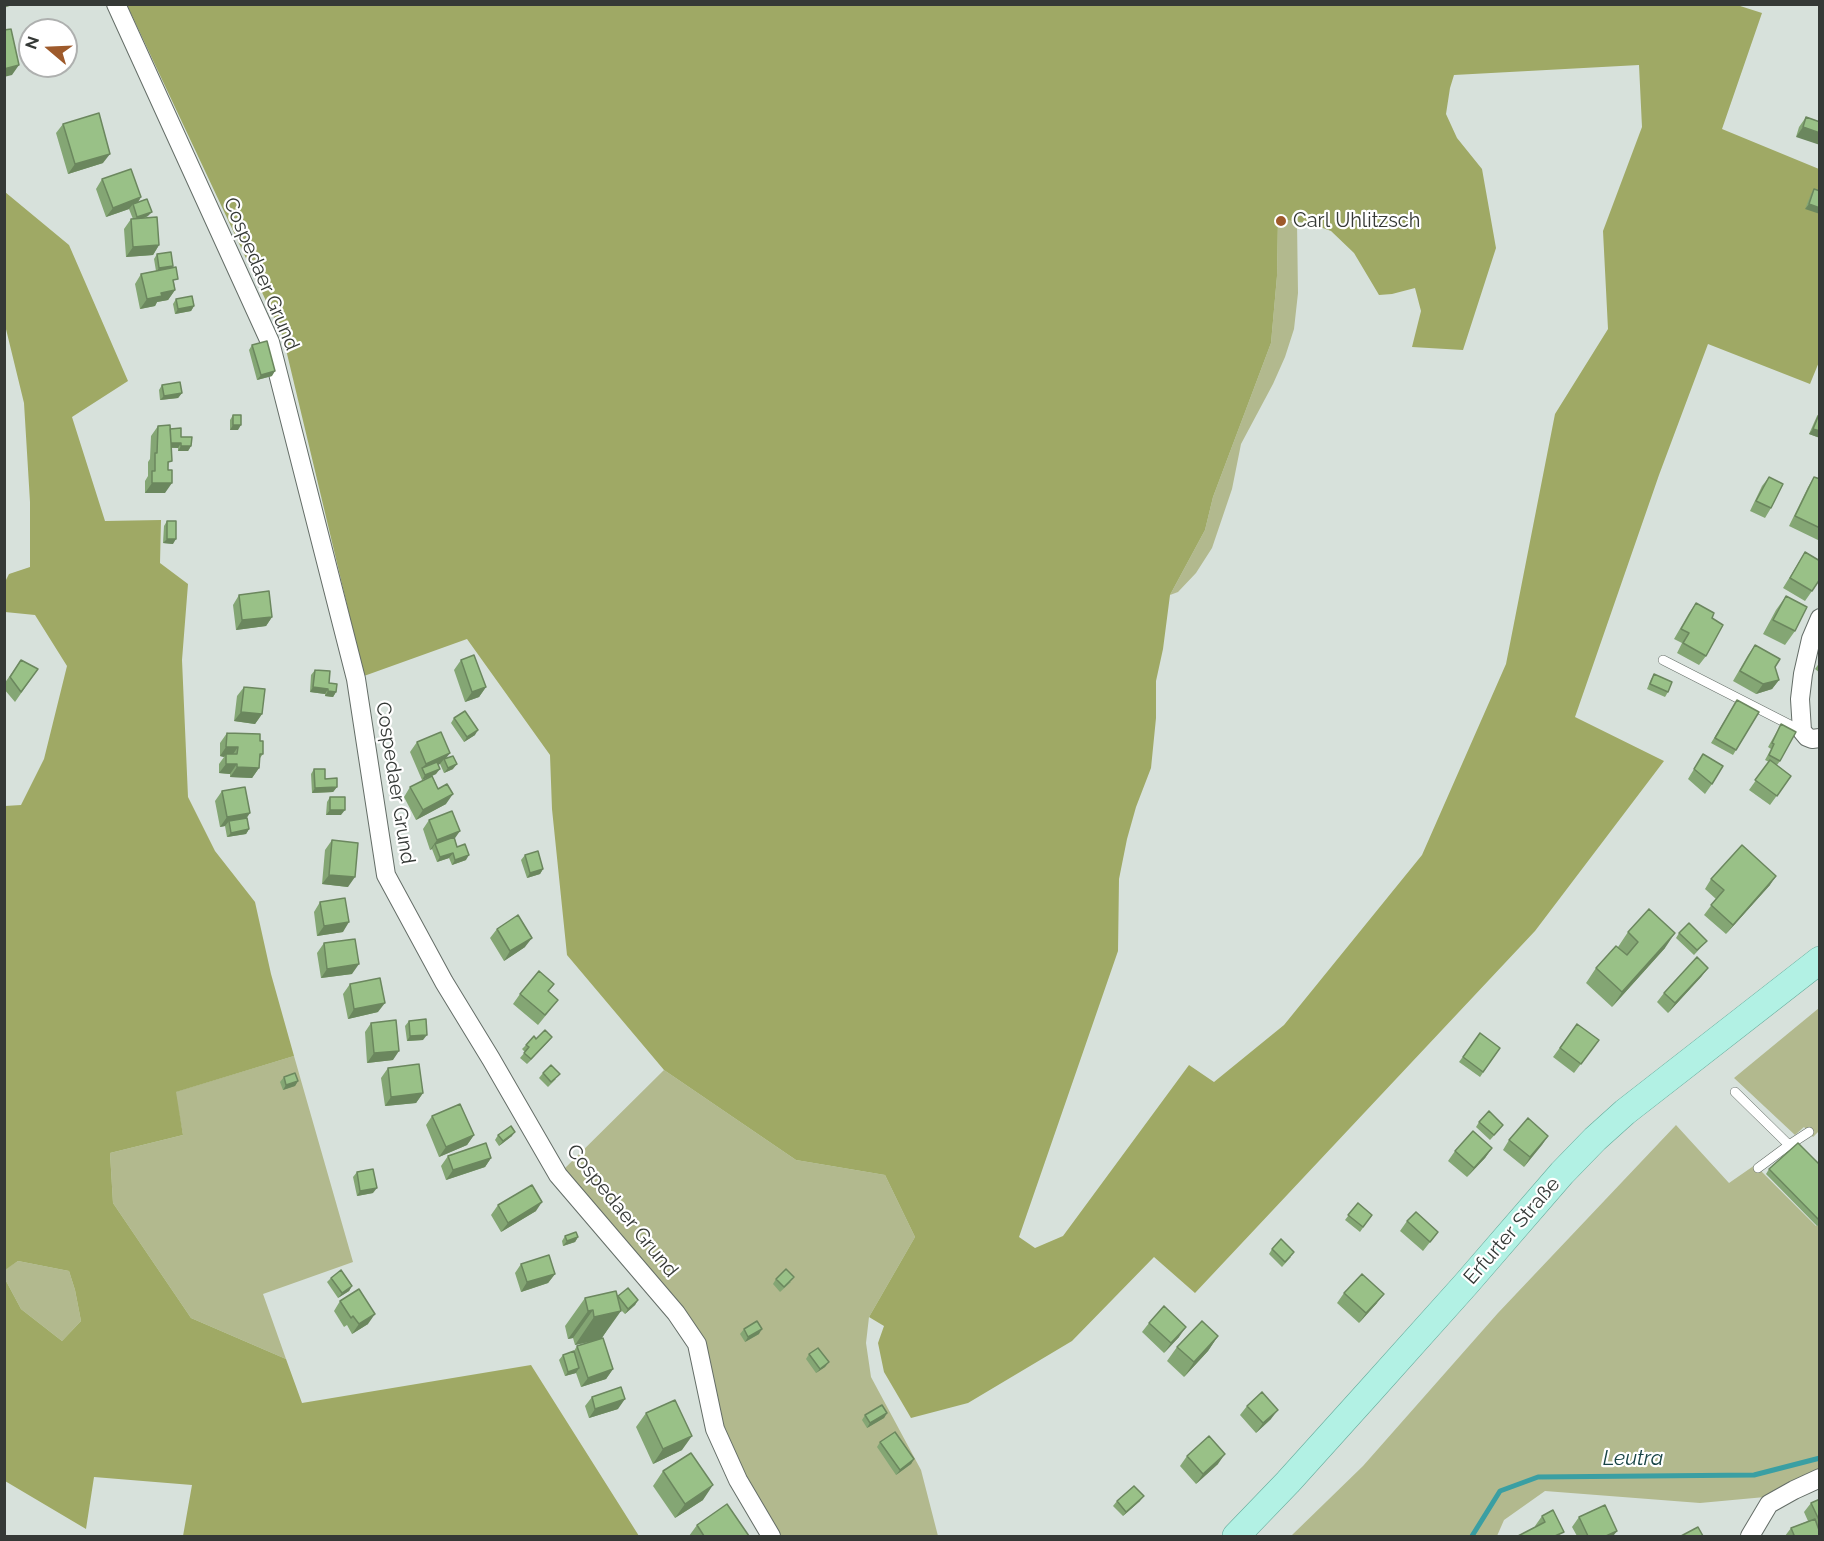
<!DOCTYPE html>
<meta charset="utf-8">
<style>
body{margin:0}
#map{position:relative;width:1824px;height:1541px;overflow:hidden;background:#d7e1db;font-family:Raleway,sans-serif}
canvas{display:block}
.frame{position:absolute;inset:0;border:6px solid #353936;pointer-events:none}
.north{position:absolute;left:18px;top:18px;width:60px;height:60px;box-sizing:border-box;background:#fff;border:2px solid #aeb0af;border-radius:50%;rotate:289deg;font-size:16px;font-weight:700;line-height:24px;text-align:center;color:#353936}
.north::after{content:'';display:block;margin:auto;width:21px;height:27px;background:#9e5a2b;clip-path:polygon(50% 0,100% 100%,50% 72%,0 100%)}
</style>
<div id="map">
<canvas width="1824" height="1541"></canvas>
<div class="frame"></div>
<div class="north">N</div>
</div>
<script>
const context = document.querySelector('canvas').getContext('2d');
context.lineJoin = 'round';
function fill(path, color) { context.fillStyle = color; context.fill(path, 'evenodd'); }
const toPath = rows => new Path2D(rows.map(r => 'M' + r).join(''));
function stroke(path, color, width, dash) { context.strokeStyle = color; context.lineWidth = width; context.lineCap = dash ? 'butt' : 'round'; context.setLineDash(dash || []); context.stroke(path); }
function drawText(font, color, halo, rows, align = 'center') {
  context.font = font + ' Raleway,sans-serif'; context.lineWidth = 4.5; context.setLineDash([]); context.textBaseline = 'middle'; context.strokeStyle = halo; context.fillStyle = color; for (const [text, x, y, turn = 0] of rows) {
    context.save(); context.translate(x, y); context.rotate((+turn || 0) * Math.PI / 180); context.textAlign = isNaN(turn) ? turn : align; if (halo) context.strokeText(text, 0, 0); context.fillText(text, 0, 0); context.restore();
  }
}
const green = toPath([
 [1278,219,1297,222,1298,293,1294,329,1285,357,1273,384,1241,444,1232,489,1212,548,1196,573,1178,592,1170,595,1205,530,1213,497,1271,343,1277,276],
 [1819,1008,1819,1131,1813,1137,1804,1127,1795,1135,1734,1078],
 [294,1056,353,1262,263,1294,286,1359,191,1318,113,1203,110,1153,183,1135,175,1092],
 [664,1070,796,1160,885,1175,915,1237,869,1317,866,1343,871,1377,921,1470,938,1536,781,1536,738,1480,696,1344,558,1175],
 [1676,1125,1729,1183,1755,1165,1816,1226,1819,1224,1819,1476,1765,1497,1700,1503,1545,1491,1504,1520,1497,1536,1291,1536,1363,1466,1498,1313],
 [18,1261,69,1271,75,1290,81,1321,62,1341,21,1309,5,1279,4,1270]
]);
const forest = toPath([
 [127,5,1737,5,1762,13,1722,129,1819,169,1819,362,1810,384,1708,344,1659,475,1575,717,1664,761,1535,931,1195,1293,1154,1257,1072,1341,968,1403,911,1418,884,1372,878,1343,884,1326,869,1317,915,1237,885,1175,796,1160,664,1070,567,955,552,809,550,755,467,639,364,676,283,337],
 [1639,65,1642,127,1603,231,1608,329,1555,414,1506,664,1422,855,1284,1025,1214,1082,1189,1065,1063,1236,1035,1248,1019,1237,1118,951,1119,879,1127,839,1136,807,1151,768,1156,718,1156,681,1163,649,1170,595,1205,530,1213,497,1271,343,1277,276,1278,219,1312,224,1331,231,1354,253,1379,295,1392,294,1415,288,1421,311,1412,347,1463,350,1496,248,1482,169,1457,138,1446,114,1450,88,1454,75],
 [5,192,69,245,128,381,72,417,105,521,161,520,160,563,188,584,182,660,188,797,215,851,255,902,271,974,294,1056,176,1092,183,1135,110,1153,113,1203,191,1318,286,1359,302,1403,531,1365,639,1536,183,1536,192,1485,94,1477,86,1529,5,1481,5,1279,21,1309,62,1341,81,1321,75,1290,69,1271,18,1261,5,1270,5,806,21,805,44,759,67,666,35,615,5,612,5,582,9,574,30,567,30,502,24,403,5,325]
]);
const stream = toPath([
 [1472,1536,1500,1491,1538,1477,1754,1475,1820,1458]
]);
const service = toPath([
 [1663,660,1802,731],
 [1735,1092,1789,1145,1809,1132],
 [1758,1168,1789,1145]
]);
const minor = toPath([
 [116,4,270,342,356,679,386,875,444,982,491,1059,558,1175,676,1313,697,1344,715,1429,738,1480,771,1536],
 [1820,618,1811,639,1803,674,1800,699,1802,731,1807,737,1812,739,1820,738],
 [1750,1536,1769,1504,1794,1490,1820,1478]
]);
const primary = toPath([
 [1236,1536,1288,1482,1371,1390,1466,1284,1562,1173,1595,1139,1625,1112,1820,960]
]);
const wall = toPath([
 [1806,117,1820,122,1796,137,1799,127],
 [63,124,103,163,68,174,56,133],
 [102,179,141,197,138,202,148,216,142,219,159,245,153,255,126,257,124,229,131,219,133,219,129,209,106,217,96,189],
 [1814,189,1820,191,1805,209,1811,194],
 [157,254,172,267,175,290,168,300,157,302,155,306,140,309,135,284,141,274,156,271,154,259],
 [176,299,194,306,191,311,175,314,173,304],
 [252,345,272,376,257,380,249,350],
 [162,385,182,393,178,398,160,400,159,390],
 [1820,412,1820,438,1809,434,1817,416],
 [233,415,238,430,230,430,230,420],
 [158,426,170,429,191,446,188,451,178,451,178,448,171,448,168,468,165,493,145,493,145,481,148,476,148,462,150,459,151,436],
 [1769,477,1771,508,1765,518,1750,511,1762,486],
 [1814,477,1820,479,1820,541,1789,526,1808,487],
 [167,521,173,544,163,543,164,526],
 [1805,552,1812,591,1805,601,1783,588],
 [239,595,272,617,266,626,236,630,233,605],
 [1786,596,1795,631,1785,645,1763,634,1776,610],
 [1696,603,1712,618,1706,656,1699,665,1677,653,1682,643,1674,639,1689,613],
 [1755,645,1775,667,1779,680,1772,689,1756,694,1733,681,1748,655],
 [21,660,38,669,15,702,4,689,4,684],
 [461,660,486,687,479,697,465,702,454,670],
 [1820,662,1820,673,1815,669],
 [315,670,329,683,336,692,333,697,325,696,325,694,310,692,311,675],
 [1654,674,1668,692,1665,697,1647,689,1651,679],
 [244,687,262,714,255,724,234,721,237,696],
 [1737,700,1736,750,1733,755,1711,743],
 [454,718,475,735,464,742,451,723],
 [1781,724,1780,761,1777,765,1791,776,1770,805,1749,790,1769,762,1765,760,1771,749,1768,747],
 [227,733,260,741,263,754,260,758,259,768,252,778,230,777,230,774,219,773,219,764,224,757,220,756,220,743],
 [417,742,446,758,453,769,444,773,440,764,438,765,436,774,432,776,446,804,416,820,404,797,410,787,430,777,422,780,410,752],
 [1703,754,1712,784,1705,794,1688,779],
 [314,769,337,787,333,792,312,793,311,774],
 [222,791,247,818,249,829,246,834,227,837,225,826,220,827,215,801],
 [330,797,341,815,326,815,327,802],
 [429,820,455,839,457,847,466,860,452,865,449,858,437,862,432,849,430,850,423,829],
 [332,840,348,887,322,884,325,850],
 [525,855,543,869,540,874,527,878,521,860],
 [1711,879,1770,885,1726,934,1704,915,1716,899,1705,889],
 [320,902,343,932,317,936,314,912],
 [497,929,525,947,504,961,490,938],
 [1628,932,1665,948,1612,1007,1586,983,1596,968,1618,947],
 [1679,933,1707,941,1694,955,1676,938],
 [324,943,352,974,321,978,317,953],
 [1708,968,1701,977,1668,1013,1657,1002,1664,993],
 [350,984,378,1012,348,1019,343,994],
 [554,984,548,992,551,1009,538,1025,513,1004,520,994],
 [409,1021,423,1040,407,1041,405,1026],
 [371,1023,393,1060,367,1063,365,1032],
 [1577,1024,1599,1040,1574,1073,1553,1057],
 [1480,1033,1500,1048,1480,1077,1459,1062],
 [552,1037,527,1064,520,1058,525,1052,522,1049,526,1045,536,1039],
 [388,1068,423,1093,416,1103,385,1106,381,1078],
 [543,1073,556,1079,548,1087,539,1078],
 [284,1077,298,1081,295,1086,283,1090,280,1082],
 [432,1116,474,1135,467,1145,439,1157,426,1125],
 [1479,1122,1500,1129,1490,1140,1476,1127],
 [498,1135,512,1136,499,1146,495,1140],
 [1548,1136,1524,1167,1503,1150,1509,1140],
 [1492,1148,1485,1158,1467,1177,1448,1161,1455,1151],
 [448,1156,491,1158,485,1167,446,1180,441,1166],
 [1820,1165,1820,1224,1817,1226,1766,1174,1769,1169],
 [357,1172,373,1193,357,1196,353,1177],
 [1358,1203,1372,1215,1360,1232,1345,1220],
 [498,1205,536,1211,501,1232,491,1215],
 [1407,1221,1438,1232,1423,1251,1400,1231],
 [565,1236,578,1237,575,1242,563,1246,562,1241],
 [1272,1249,1291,1257,1282,1267,1269,1254],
 [521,1264,555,1274,548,1283,521,1292,515,1273],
 [331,1278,352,1286,349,1291,338,1298,327,1282],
 [776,1279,791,1282,780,1292,773,1284],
 [1344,1293,1377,1303,1359,1323,1337,1303],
 [618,1297,638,1300,635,1305,625,1314,620,1309,602,1338,613,1369,606,1379,581,1387,576,1373,565,1376,559,1360,563,1355,574,1351,577,1346,595,1341,575,1345,573,1338,568,1339,565,1326,585,1298],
 [340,1301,368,1324,352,1334,347,1325,344,1327,334,1311],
 [1149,1323,1179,1337,1164,1353,1142,1332],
 [744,1329,759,1334,745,1342,740,1334],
 [1218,1336,1208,1351,1184,1377,1167,1361,1177,1347],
 [809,1354,829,1362,825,1367,816,1373,806,1359],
 [592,1397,618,1409,589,1418,585,1406],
 [1247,1406,1271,1419,1256,1433,1240,1415],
 [646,1413,682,1450,653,1464,636,1427],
 [887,1413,884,1418,867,1428,862,1420,865,1415],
 [880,1442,914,1459,911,1464,896,1475,877,1447],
 [1187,1456,1218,1464,1196,1484,1180,1466],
 [663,1471,703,1500,675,1518,653,1486],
 [1820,1499,1820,1536,1785,1536,1791,1528,1808,1521,1804,1512,1811,1503],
 [1117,1501,1140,1501,1123,1516,1113,1506],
 [1542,1516,1561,1536,1536,1527,1535,1526],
 [1579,1517,1617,1531,1613,1536,1577,1536,1572,1527],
 [697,1525,749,1536,689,1536]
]);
const shadedWall = toPath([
 [4,4,15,4,4,8],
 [19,65,12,75,4,77,4,69],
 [1803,127,1820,133,1820,145,1796,137],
 [110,154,103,163,68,174,75,164],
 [141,197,135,207,133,204,129,209,106,217,113,208],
 [1809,204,1820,208,1820,214,1805,209],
 [152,212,148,216,134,222,137,217],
 [159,245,153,255,126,257,133,247],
 [173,266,169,271,156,273,159,268],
 [175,290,168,300,157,302,155,306,140,309,147,299,161,293],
 [194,306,191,311,175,314,178,309],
 [275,371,272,376,257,380,261,375],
 [182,393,178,398,160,400,164,396],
 [233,425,241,425,238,430,230,430],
 [1813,429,1820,431,1820,438,1809,434],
 [167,443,181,443,178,448,164,447],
 [181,446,191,446,188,451,178,451],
 [152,483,172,483,165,493,145,493],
 [167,539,176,539,173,544,163,543],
 [272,617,266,626,236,630,242,620],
 [1779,680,1772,689,1756,694,1763,684],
 [313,687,328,689,325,694,310,692],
 [486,687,479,697,465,702,472,692],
 [328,691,336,692,333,697,325,696],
 [241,712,262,714,255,724,234,721],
 [478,730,475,735,464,742,467,737],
 [226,747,238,747,231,757,226,754,224,757,220,756],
 [450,753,444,761,444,759,440,764,423,771,422,768,426,764],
 [226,764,237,764,230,774,219,773],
 [457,764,453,769,444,773,448,768],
 [237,767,259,768,252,778,230,777],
 [440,769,436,774,422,780,425,775],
 [337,787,333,792,312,793,315,788],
 [453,794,446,804,416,820,423,810],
 [330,810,345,810,341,815,326,815],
 [250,813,244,822,229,821,225,826,220,827,227,817],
 [249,829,246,834,227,837,231,833],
 [460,831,453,841,435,844,432,849,430,850,437,840],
 [453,853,449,858,437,862,440,857],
 [469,855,466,860,452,865,455,860],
 [543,869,540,874,527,878,530,873],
 [329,875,355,877,348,887,322,884],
 [1776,876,1770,885,1726,934,1733,925],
 [349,922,343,932,317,936,324,926],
 [1675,933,1665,948,1612,1007,1622,992],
 [532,938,525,947,504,961,510,951],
 [359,964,352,974,321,978,327,969],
 [1708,968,1701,977,1668,1013,1675,1003],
 [385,1003,378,1012,348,1019,354,1009],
 [427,1035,423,1040,407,1041,410,1036],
 [552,1037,548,1042,527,1064,531,1059],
 [399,1051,393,1060,367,1063,374,1053],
 [298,1081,295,1086,283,1090,286,1085],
 [423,1093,416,1103,385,1106,391,1097],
 [515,1132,512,1136,499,1146,503,1141],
 [474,1135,467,1145,439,1157,446,1147],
 [1548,1136,1542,1145,1524,1167,1530,1157],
 [1492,1148,1485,1158,1467,1177,1474,1168],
 [491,1158,485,1167,446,1180,453,1170],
 [377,1188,373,1193,357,1196,360,1191],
 [542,1202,536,1211,501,1232,508,1223],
 [578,1237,575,1242,563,1246,567,1241],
 [555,1274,548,1283,521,1292,527,1282],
 [352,1286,349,1291,338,1298,342,1293],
 [1384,1294,1377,1303,1359,1323,1366,1313],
 [638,1300,635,1305,625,1314,628,1309],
 [593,1310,573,1338,568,1339,588,1311],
 [621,1311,601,1339,575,1345,594,1317],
 [375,1314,368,1324,352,1334,359,1324],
 [1186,1327,1179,1337,1164,1353,1171,1343],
 [762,1329,759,1334,745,1342,748,1337],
 [1218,1336,1208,1351,1184,1377,1194,1362],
 [829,1362,825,1367,816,1373,820,1369],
 [579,1368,576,1373,565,1376,568,1372],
 [613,1369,606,1379,581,1387,588,1378],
 [625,1399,618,1409,589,1418,595,1409],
 [1278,1410,1271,1419,1256,1433,1263,1423],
 [887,1413,884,1418,867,1428,870,1423],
 [692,1436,682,1450,653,1464,663,1449],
 [1225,1454,1218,1464,1196,1484,1203,1474],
 [914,1459,911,1464,896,1475,900,1470],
 [713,1485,703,1500,675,1518,685,1504],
 [1144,1496,1140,1501,1123,1516,1126,1512],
 [1617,1531,1613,1536,1606,1536]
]);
const building = toPath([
 [11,29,19,65,4,69,4,30,11,29],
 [66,34,69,45,66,46,66,34],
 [99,113,110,154,75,164,63,124,99,113],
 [1806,117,1820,122,1820,133,1803,127,1806,117],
 [131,169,141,197,113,208,102,179,131,169],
 [1814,189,1820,191,1820,208,1809,204,1814,189],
 [147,199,152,212,137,217,133,204,147,199],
 [157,217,159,245,133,247,131,219,157,217],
 [171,252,173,266,159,268,157,254,171,252],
 [176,267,178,279,173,280,175,290,161,293,162,296,147,299,141,274,176,267],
 [192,296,194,306,178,309,176,299,192,296],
 [267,341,275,371,261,375,252,345,267,341],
 [180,382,182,393,164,396,162,385,180,382],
 [1820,412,1820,431,1813,429,1820,412],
 [233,415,241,415,241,425,233,425,233,415],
 [170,425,172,461,168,462,168,470,172,470,172,483,152,483,152,471,155,471,155,453,157,453,158,426,170,425],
 [181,428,181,437,192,437,191,446,181,446,181,443,171,443,170,429,181,428],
 [1769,477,1783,484,1771,508,1756,501,1769,477],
 [1814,477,1820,479,1820,528,1795,516,1814,477],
 [167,521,176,521,176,539,167,539,167,521],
 [1805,552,1820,561,1820,579,1812,591,1790,578,1805,552],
 [269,591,272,617,242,620,239,595,269,591],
 [1786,596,1807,607,1795,631,1773,620,1786,596],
 [1696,603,1714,613,1712,618,1723,625,1706,656,1683,643,1689,633,1681,629,1696,603],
 [1755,645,1780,659,1775,667,1779,680,1763,684,1740,671,1755,645],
 [474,655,486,687,472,692,461,660,474,655],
 [21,660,38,669,21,692,10,677,21,660],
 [315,670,330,671,329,683,337,684,336,692,328,691,328,689,313,687,315,670],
 [1654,674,1672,682,1668,692,1650,684,1654,674],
 [244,687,265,689,262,714,241,712,244,687],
 [1737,700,1759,712,1736,750,1715,738,1737,700],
 [465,711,478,730,467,737,454,718,465,711],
 [1781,724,1796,732,1780,761,1769,755,1774,744,1772,743,1781,724],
 [441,732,450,753,426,764,417,742,441,732],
 [227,733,260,734,260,741,263,741,263,754,260,754,259,768,237,767,237,764,226,764,226,754,237,754,238,747,226,747,227,733],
 [1703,754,1723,766,1712,784,1694,769,1703,754],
 [453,756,457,764,448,768,444,759,453,756],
 [1770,760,1791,776,1777,796,1755,780,1770,760],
 [437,762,440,769,425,775,422,768,437,762],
 [314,769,325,769,325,779,337,778,337,787,315,788,314,769],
 [432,776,438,789,447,784,453,794,423,810,410,787,432,776],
 [245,787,250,813,227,817,222,791,245,787],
 [330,797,345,797,345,810,330,810,330,797],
 [452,811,460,831,437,840,429,820,452,811],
 [247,818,249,829,231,833,229,821,247,818],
 [454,837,457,847,465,844,469,855,455,860,453,853,440,857,435,844,454,837],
 [332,840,358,843,355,877,329,875,332,840],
 [1742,845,1776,876,1733,925,1711,905,1724,890,1711,879,1742,845],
 [538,851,543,869,530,873,525,855,538,851],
 [345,898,349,922,324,926,320,902,345,898],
 [1649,909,1675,933,1622,992,1596,968,1616,946,1627,955,1638,942,1628,932,1649,909],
 [518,915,532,938,510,951,497,929,518,915],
 [1689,923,1707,941,1697,950,1679,933,1689,923],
 [355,939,359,964,327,969,324,943,355,939],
 [1697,957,1708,968,1675,1003,1664,993,1697,957],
 [539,971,554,984,548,991,558,1000,545,1015,520,994,539,971],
 [380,978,385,1003,354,1009,350,984,380,978],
 [426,1019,427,1035,410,1036,409,1021,426,1019],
 [396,1020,399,1051,374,1053,371,1023,396,1020],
 [1577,1024,1599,1040,1581,1064,1560,1048,1577,1024],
 [545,1030,552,1037,531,1059,524,1053,529,1047,526,1045,534,1036,536,1039,545,1030],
 [1480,1033,1500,1048,1483,1072,1463,1057,1480,1033],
 [419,1064,423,1093,391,1097,388,1068,419,1064],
 [551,1065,560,1074,551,1082,543,1073,551,1065],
 [295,1073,298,1081,286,1085,284,1077,295,1073],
 [460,1104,474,1135,446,1147,432,1116,460,1104],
 [1489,1111,1503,1125,1494,1135,1479,1122,1489,1111],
 [1528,1118,1548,1136,1530,1157,1509,1140,1528,1118],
 [511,1126,515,1132,503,1141,498,1135,511,1126],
 [1473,1131,1492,1148,1474,1168,1455,1151,1473,1131],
 [486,1143,491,1158,453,1170,448,1156,486,1143],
 [1798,1143,1820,1165,1820,1221,1769,1169,1798,1143],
 [373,1169,377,1188,360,1191,357,1172,373,1169],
 [532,1185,542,1202,508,1223,498,1205,532,1185],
 [1358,1203,1372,1215,1363,1227,1348,1215,1358,1203],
 [1416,1212,1438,1232,1430,1242,1407,1221,1416,1212],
 [576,1232,578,1237,567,1241,565,1236,576,1232],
 [1281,1239,1294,1252,1285,1262,1272,1249,1281,1239],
 [549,1255,555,1274,527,1282,521,1264,549,1255],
 [786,1269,794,1277,784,1287,776,1279,786,1269],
 [341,1270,352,1286,342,1293,331,1278,341,1270],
 [1362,1274,1384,1294,1366,1313,1344,1293,1362,1274],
 [628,1288,638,1300,628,1309,618,1296,628,1288],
 [359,1289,375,1314,359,1324,353,1316,351,1318,340,1301,359,1289],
 [616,1291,621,1311,594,1317,593,1310,588,1311,585,1298,616,1291],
 [1164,1306,1186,1327,1171,1343,1149,1323,1164,1306],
 [757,1321,762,1329,748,1337,744,1329,757,1321],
 [1202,1321,1218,1336,1194,1362,1177,1347,1202,1321],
 [603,1338,613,1369,588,1378,577,1346,603,1338],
 [818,1348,829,1362,820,1369,809,1354,818,1348],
 [574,1351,579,1368,568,1372,563,1355,574,1351],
 [621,1387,625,1399,595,1409,592,1397,621,1387],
 [1262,1392,1278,1410,1263,1423,1247,1406,1262,1392],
 [675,1400,692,1436,663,1449,646,1413,675,1400],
 [882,1405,887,1413,870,1423,865,1415,882,1405],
 [895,1432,914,1459,900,1470,880,1442,895,1432],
 [1209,1436,1225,1454,1203,1474,1187,1456,1209,1436],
 [691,1453,713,1485,685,1504,663,1471,691,1453],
 [1134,1486,1144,1496,1126,1512,1117,1501,1134,1486],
 [1820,1499,1820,1522,1811,1503,1820,1499],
 [727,1504,749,1536,704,1536,697,1525,727,1504],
 [1605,1505,1617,1531,1606,1536,1588,1536,1579,1517,1605,1505],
 [1553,1510,1564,1532,1555,1536,1518,1536,1545,1522,1542,1516,1553,1510],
 [1815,1519,1820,1533,1820,1536,1792,1536,1794,1535,1791,1528,1815,1519],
 [1698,1527,1703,1536,1681,1536,1698,1527]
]);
const markers = [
 [1281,221,6,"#9e5a2b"]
];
const poiNames = [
 ["Carl Uhlitzsch",1293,221]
];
const streetNames = [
 ["Cospedaer Grund",261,274,67],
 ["Cospedaer Grund",395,783,81],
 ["Cospedaer Grund",622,1211,51],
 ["Erfurter Straße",1512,1231,-49]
];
const waterNames = [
 ["Leutra",1633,1459]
];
fill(green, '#b2b98e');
fill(forest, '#9fa965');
stroke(stream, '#3a9fa3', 5);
stroke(service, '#646d67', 10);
stroke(minor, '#646d67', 20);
stroke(primary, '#65ab9b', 28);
stroke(service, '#fff', 9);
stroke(minor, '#fff', 18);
stroke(primary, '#b2f1e4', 27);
fill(wall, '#84a674');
fill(shadedWall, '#6b875e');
fill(building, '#99c187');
stroke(building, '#6b875e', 1.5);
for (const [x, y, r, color] of markers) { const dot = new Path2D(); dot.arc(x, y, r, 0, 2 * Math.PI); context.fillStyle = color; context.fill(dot); stroke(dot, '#fff', 2); }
drawText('20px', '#353936', '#fff', poiNames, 'left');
drawText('20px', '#353936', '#fff', streetNames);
drawText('italic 21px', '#174446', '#fff', waterNames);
</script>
